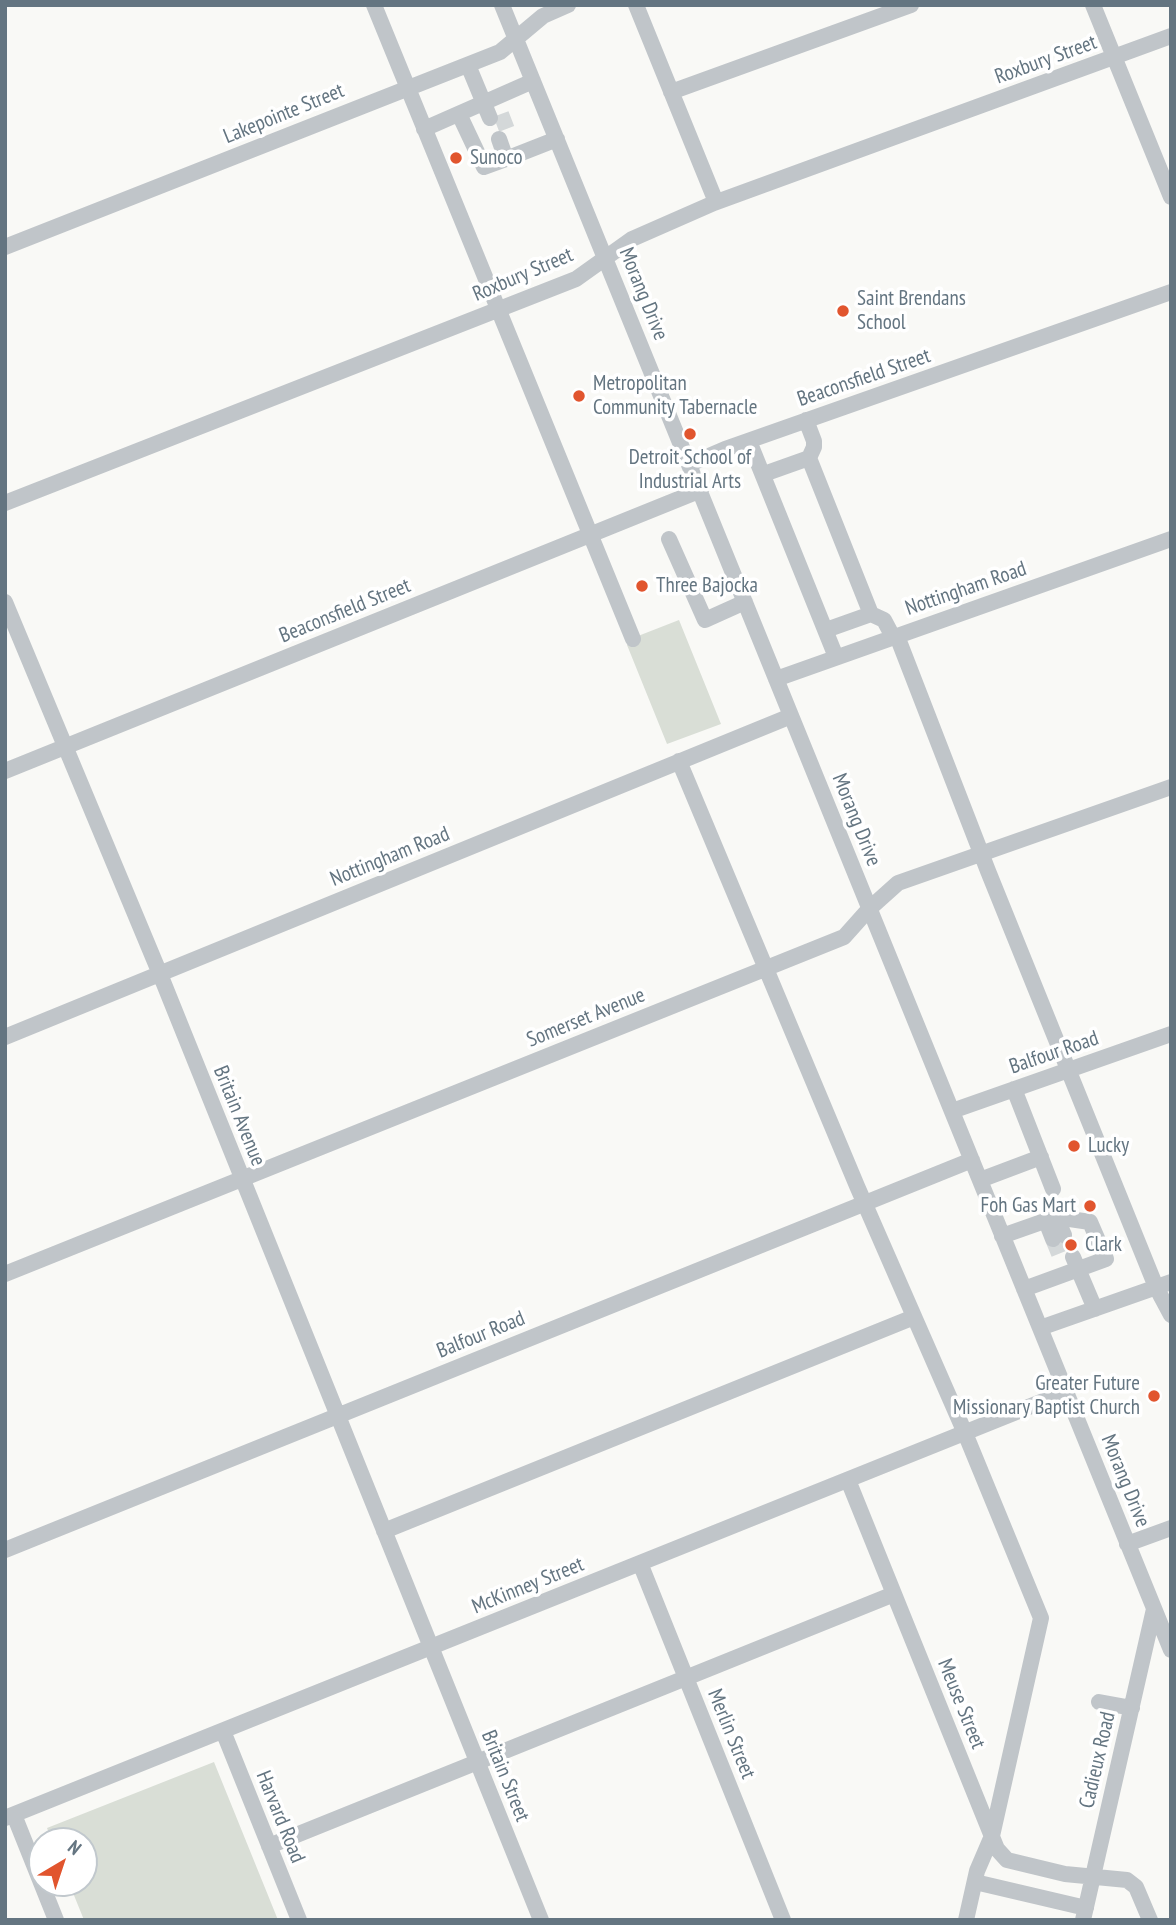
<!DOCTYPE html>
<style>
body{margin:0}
#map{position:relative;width:1176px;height:1925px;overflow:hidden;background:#f9f9f6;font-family:"PT Sans Narrow",sans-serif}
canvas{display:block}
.frame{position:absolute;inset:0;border:7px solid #647581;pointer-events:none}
.north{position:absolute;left:28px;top:1827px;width:70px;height:70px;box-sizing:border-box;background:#fff;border:2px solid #c1c8cd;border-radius:50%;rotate:39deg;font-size:19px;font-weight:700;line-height:28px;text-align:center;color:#647581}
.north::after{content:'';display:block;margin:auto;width:24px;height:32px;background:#e1552e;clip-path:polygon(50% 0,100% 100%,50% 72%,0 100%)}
</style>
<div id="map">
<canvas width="1176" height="1925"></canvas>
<div class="frame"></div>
<div class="north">N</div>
</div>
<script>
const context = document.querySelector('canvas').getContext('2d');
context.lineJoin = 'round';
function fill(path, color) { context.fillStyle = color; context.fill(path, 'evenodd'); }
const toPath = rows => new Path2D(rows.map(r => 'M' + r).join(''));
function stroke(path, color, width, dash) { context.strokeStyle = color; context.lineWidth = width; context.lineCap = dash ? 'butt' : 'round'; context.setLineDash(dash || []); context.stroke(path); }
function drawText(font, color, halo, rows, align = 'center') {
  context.font = font + ' "PT Sans Narrow",sans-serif'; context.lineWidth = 7; context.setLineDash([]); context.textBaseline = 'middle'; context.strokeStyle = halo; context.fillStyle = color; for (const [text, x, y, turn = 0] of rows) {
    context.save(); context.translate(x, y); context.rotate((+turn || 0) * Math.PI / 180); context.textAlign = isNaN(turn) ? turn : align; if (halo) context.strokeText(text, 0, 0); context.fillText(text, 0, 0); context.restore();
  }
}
const green = toPath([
 [679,620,721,724,667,744,627,645,638,641,638,636],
 [214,1762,278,1920,84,1920,69,1883,84,1883,84,1841,52,1841,47,1828]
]);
const minorTunnel = toPath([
 [501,114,509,135],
 [1053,1239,1062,1261]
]);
const minor = toPath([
 [374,5,633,639],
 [502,5,1171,1650],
 [636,5,716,202],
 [1093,5,1171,197],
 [468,65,490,118],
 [671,92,911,5],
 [459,114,484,167,506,159],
 [424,129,533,81],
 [499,139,506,159,557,139],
 [5,247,500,52,543,16,568,5],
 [806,420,814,441,814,447,809,458,871,614],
 [749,441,836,657],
 [690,464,725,449,1171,292],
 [764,474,809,458],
 [5,503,576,279,632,239,714,203,1171,36],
 [669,539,705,620,745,602],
 [5,602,160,974,541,1920],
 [826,630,871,614,884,620,893,637],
 [897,636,988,871,1156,1287,1171,1315],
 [776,679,1171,539],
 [679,761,857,1186,965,1433,1041,1618,992,1836,977,1871,966,1920],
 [5,771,701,490],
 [5,1037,791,716],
 [1014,1089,1053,1189],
 [952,1111,1171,1034],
 [980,1180,1041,1157],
 [1046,1221,1053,1239],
 [1002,1236,1056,1217,1064,1235],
 [1073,1257,1095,1309],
 [5,1274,844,937,869,909,898,883,1171,787],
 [1024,1289,1106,1259,1090,1222,1056,1217],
 [1040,1328,1171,1282],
 [848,1480,997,1849,1007,1860,1065,1874,1127,1880,1136,1887,1150,1920],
 [384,1531,914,1317],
 [1127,1544,1171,1528],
 [5,1550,972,1160],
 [640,1563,783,1920],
 [1099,1702,1132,1708],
 [223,1731,299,1920],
 [14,1815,56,1920],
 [5,1818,1066,1392],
 [269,1846,894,1594],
 [975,1882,1086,1908],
 [1083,1920,1154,1609]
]);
const markers = [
 [456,158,7,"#e1552e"],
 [843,311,7,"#e1552e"],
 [579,396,7,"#e1552e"],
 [690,434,7,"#e1552e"],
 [642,586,7,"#e1552e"],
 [1074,1146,7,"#e1552e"],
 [1090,1206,7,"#e1552e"],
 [1071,1245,7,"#e1552e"],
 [1154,1396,7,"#e1552e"]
];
const streetNames = [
 ["Roxbury Street",1046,60,-20],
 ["Lakepointe Street",284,114,-22],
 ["Roxbury Street",523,275,-23],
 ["Morang Drive",643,294,68],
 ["Beaconsfield Street",864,378,-19],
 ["Nottingham Road",966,589,-19],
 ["Beaconsfield Street",345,611,-22],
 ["Morang Drive",856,820,68],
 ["Nottingham Road",390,857,-22],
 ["Somerset Avenue",586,1018,-22],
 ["Balfour Road",1054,1053,-19],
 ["Britain Avenue",239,1116,68],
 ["Balfour Road",481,1335,-22],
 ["Morang Drive",1125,1481,68],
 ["McKinney Street",528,1586,-22],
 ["Meuse Street",961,1704,68],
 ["Merlin Street",731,1734,68],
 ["Cadieux Road",1098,1760,-77],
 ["Britain Street",505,1776,68],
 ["Harvard Road",280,1817,68]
];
const poiNames = [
 ["Sunoco",470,158],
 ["Saint Brendans",857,299],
 ["School",857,323],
 ["Metropolitan",593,384],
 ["Community Tabernacle",593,408],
 ["Detroit School of",690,458,"center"],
 ["Industrial Arts",690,482,"center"],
 ["Three Bajocka",656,586],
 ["Lucky",1088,1146],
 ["Foh Gas Mart",1076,1206,"right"],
 ["Clark",1085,1245],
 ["Greater Future",1140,1384,"right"],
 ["Missionary Baptist Church",1140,1408,"right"]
];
fill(green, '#d9ded6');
stroke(minorTunnel, '#d4d8d9', 16, [16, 8]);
stroke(minor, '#c0c5c9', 16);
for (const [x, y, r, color] of markers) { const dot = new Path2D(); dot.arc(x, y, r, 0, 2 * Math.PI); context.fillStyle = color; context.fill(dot); stroke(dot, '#fff', 2.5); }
drawText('21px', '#647581', '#fff', streetNames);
drawText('21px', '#647581', '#fff', poiNames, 'left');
</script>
